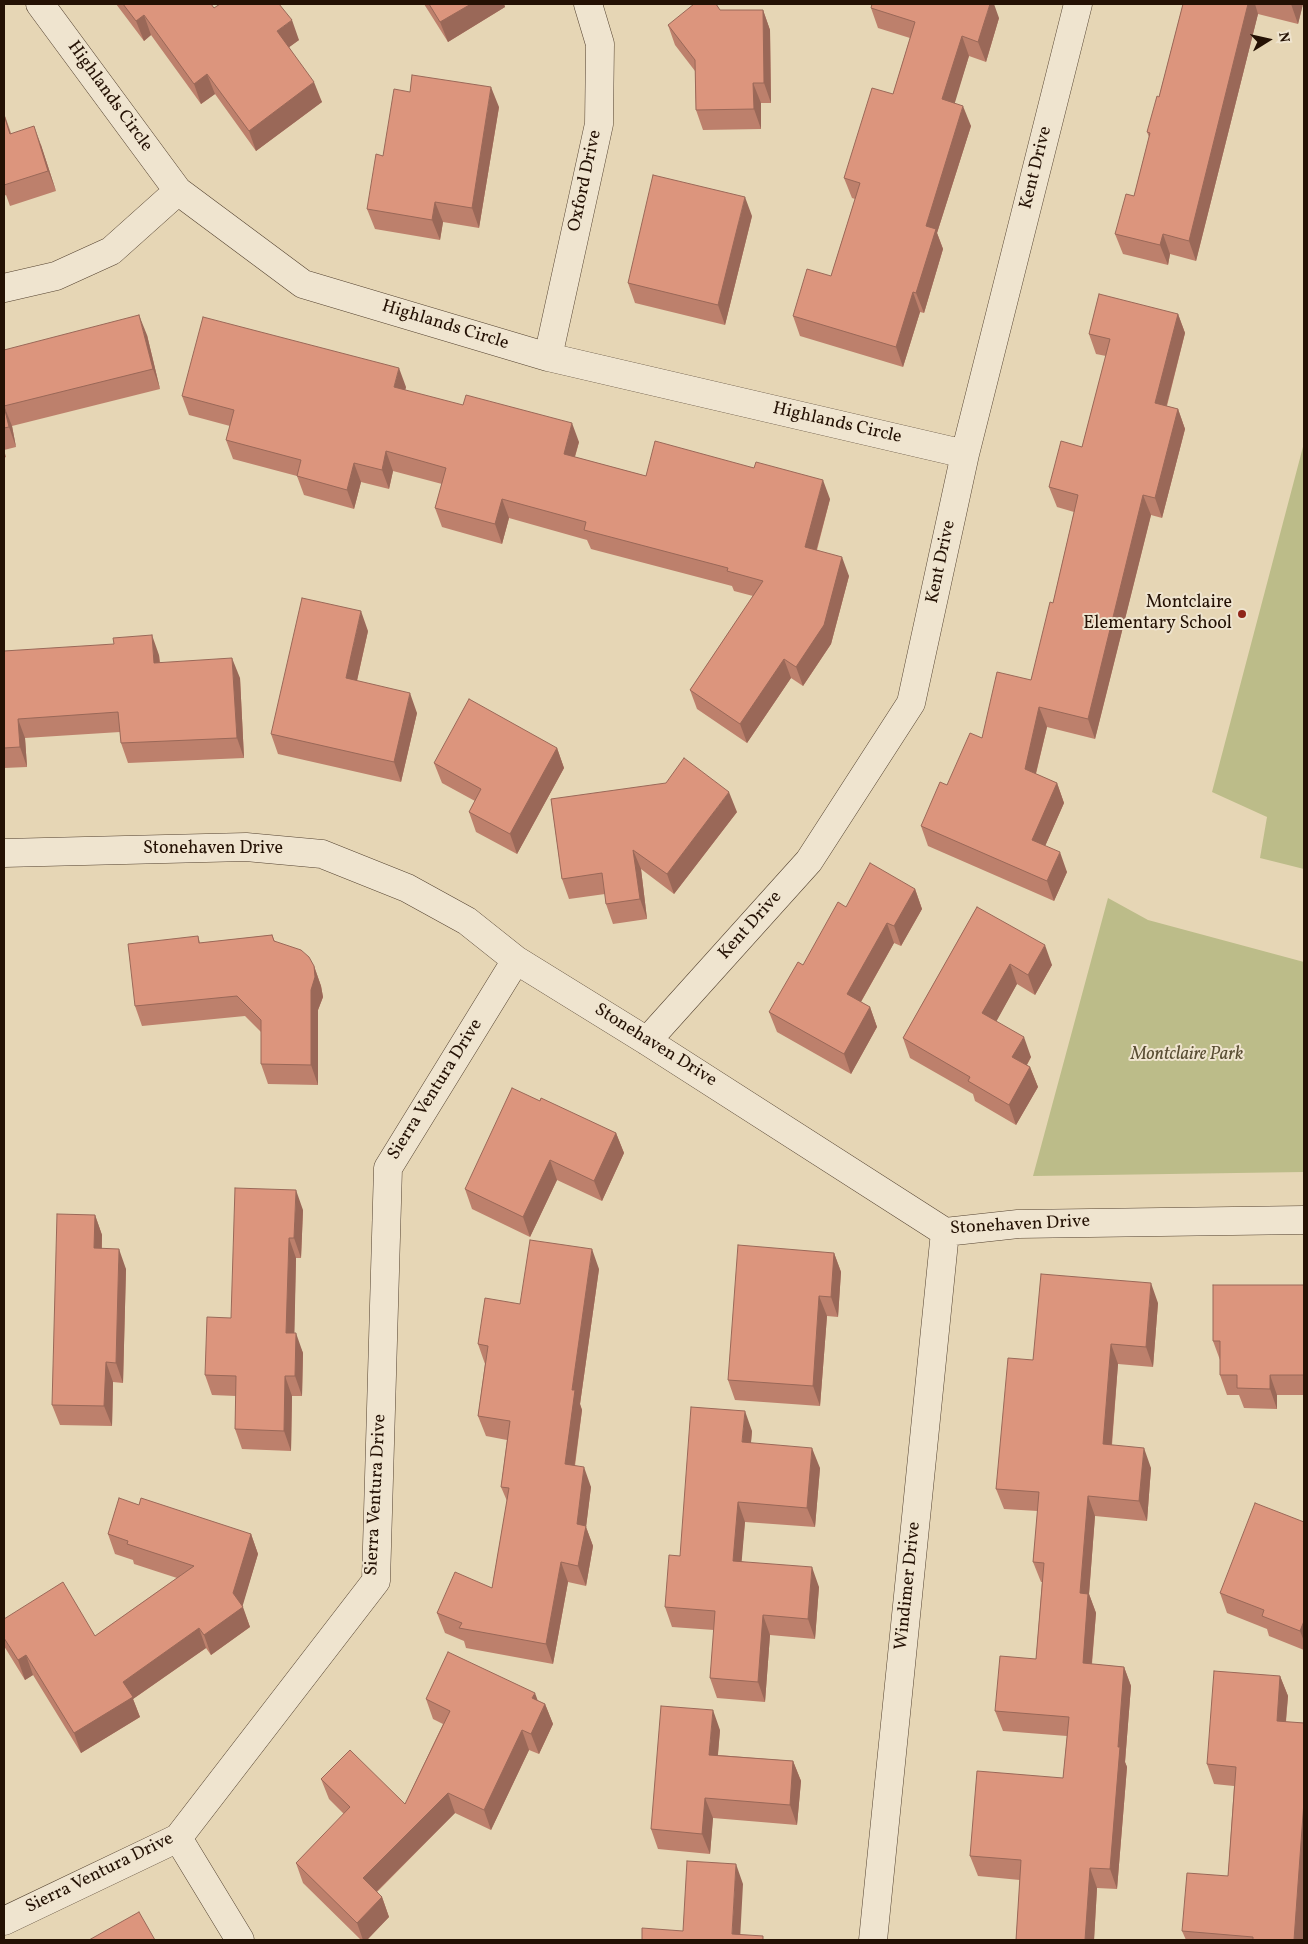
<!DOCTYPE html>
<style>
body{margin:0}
#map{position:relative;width:1308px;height:1944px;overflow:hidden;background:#e6d6b5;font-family:Vollkorn,serif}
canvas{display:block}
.frame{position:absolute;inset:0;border:5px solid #241104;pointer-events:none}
.north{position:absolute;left:1243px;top:15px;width:50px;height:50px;-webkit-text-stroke:4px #efe4cf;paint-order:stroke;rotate:80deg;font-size:14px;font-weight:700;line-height:20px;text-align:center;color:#241104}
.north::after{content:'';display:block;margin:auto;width:18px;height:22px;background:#241104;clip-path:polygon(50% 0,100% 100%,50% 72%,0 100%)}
</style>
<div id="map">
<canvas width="1308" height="1944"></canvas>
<div class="frame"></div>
<div class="north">N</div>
</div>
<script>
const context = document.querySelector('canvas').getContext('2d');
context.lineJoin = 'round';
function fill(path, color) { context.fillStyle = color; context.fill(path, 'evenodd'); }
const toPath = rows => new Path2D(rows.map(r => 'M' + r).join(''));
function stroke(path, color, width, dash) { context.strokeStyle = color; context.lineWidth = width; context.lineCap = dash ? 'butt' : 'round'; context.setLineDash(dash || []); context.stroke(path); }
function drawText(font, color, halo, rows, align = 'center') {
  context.font = font + ' Vollkorn,serif'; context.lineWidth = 4; context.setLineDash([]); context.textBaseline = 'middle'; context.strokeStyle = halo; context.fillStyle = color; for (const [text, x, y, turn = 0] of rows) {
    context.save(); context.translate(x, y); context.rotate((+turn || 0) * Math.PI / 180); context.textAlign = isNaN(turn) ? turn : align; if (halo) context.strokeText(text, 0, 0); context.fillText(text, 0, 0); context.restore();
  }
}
const green = toPath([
 [1304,443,1304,869,1260,858,1267,817,1212,792],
 [1108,898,1148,920,1304,962,1304,1172,1033,1176]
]);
const street = toPath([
 [40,4,178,191,303,284,548,357,965,454],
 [4,288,56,276,111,251,178,191],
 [548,357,599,124,600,44,588,4],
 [4,853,246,847,322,854,407,888,467,921,516,960,647,1041,945,1232,1018,1224,1304,1220],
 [647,1041,809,861,911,703,965,454,1078,4],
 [178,1838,240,1940],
 [4,1921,178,1838,376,1581,388,1168,516,960],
 [873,1940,945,1232]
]);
const wall = toPath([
 [116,4,211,4,214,8,299,40,289,47,322,102,256,151,215,94,201,104,151,35,144,41],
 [424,4,504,4,505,7,448,42],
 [1183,4,1303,4,1298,24,1258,14,1196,261,1170,254,1168,265,1123,254,1115,234,1134,196,1149,137,1147,132,1159,97],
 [871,8,999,18,986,62,969,56,954,103,971,126,937,233,943,249,924,313,920,312,903,367,800,336,793,316,831,276,855,199,852,198,844,178,893,94,910,38,878,28],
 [720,10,763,10,770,30,771,103,761,103,761,129,703,130,696,110,695,71,675,45,668,25],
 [499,107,479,228,443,222,440,240,375,229,367,209,383,156],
 [4,113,11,133,41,145,56,191,10,206,6,195,4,196],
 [752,216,725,325,635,303,628,283],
 [1178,314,1185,333,1167,406,1178,409,1185,429,1162,518,1151,515,1095,739,1047,727,1036,774,1057,783,1064,803,1045,846,1067,872,1054,901,928,846,921,826,947,785,982,738,1031,680,1053,603,1074,512,1057,507,1049,487,1082,447,1106,356,1096,354,1089,334],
 [147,335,160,389,12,426,16,447,4,450,6,457,4,458,4,350],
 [406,387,405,390,579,442,575,457,646,476,830,499,817,550,849,576,831,644,803,686,791,678,747,743,697,709,690,690,753,596,734,591,732,586,591,549,587,540,509,518,502,544,442,527,435,508,442,484,393,471,389,489,361,482,354,509,304,495,297,476,233,459,226,440,230,426,189,415,182,396],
 [368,631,357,681,417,713,401,782,278,754,271,734],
 [4,651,159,655,160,662,240,678,244,758,128,763,121,743,120,732,25,738,27,767,4,768],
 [557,748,564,768,517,854,476,832,469,812,475,801,442,783,434,763],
 [551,799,737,812,674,894,641,869,647,919,613,924,606,904,605,894,569,899,562,879],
 [915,889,922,909,901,946,894,943,861,1002,870,1007,877,1027,851,1074,777,1032,769,1012,846,907],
 [977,907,1052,965,1035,995,1017,984,996,1021,1031,1057,1027,1065,1030,1067,1038,1087,1016,1125,975,1101,973,1094,910,1058,903,1038],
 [272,935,275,942,314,966,321,986,323,997,318,1010,318,1085,268,1084,261,1064,261,1032,245,1016,142,1026,135,1006,198,936,200,943],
 [540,1101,616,1133,624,1153,602,1201,557,1180,530,1237,472,1209,465,1189],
 [303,1210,301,1258,296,1258,294,1333,303,1353,302,1396,292,1396,291,1451,242,1449,235,1429,236,1396,212,1395,205,1375,231,1318],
 [95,1215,102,1235,102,1249,126,1269,123,1383,113,1382,112,1426,60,1425,52,1405],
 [834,1253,841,1272,838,1317,827,1316,820,1406,735,1400,728,1380],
 [599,1269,580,1404,582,1410,575,1466,591,1487,586,1527,593,1546,586,1586,568,1582,553,1664,466,1648,464,1641,445,1633,437,1613,492,1588,507,1501,501,1487,507,1440,486,1436,478,1416,485,1364,478,1344,520,1304],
 [1304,1285,1304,1395,1277,1395,1277,1409,1244,1408,1239,1395,1227,1395,1220,1375,1220,1360,1213,1341],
 [1158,1303,1153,1367,1118,1364,1112,1445,1151,1468,1147,1521,1095,1516,1089,1594,1096,1613,1092,1664,1124,1667,1131,1686,1125,1762,1127,1767,1117,1889,1097,1888,1094,1940,1016,1940,1020,1880,978,1876,970,1856,1063,1778,1067,1736,1003,1731,995,1711,1036,1659,1042,1582,1041,1582,1033,1562,1038,1511,1004,1509,996,1489,1033,1360],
 [752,1431,751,1443,820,1468,815,1527,745,1522,741,1561,819,1587,815,1639,770,1635,765,1702,717,1698,710,1678,714,1630,672,1627,665,1607,680,1556],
 [139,1505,251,1534,258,1554,242,1606,250,1627,211,1655,206,1648,133,1699,140,1717,81,1753,33,1675,25,1680,4,1646,4,1619,95,1636,177,1578,134,1564,133,1560,115,1554,108,1534],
 [1304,1522,1304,1650,1269,1636,1267,1629,1227,1613,1220,1593],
 [1280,1676,1288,1696,1286,1722,1304,1723,1304,1919,1303,1940,1186,1940,1182,1931,1228,1876,1234,1786,1214,1784,1207,1764],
 [426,1699,537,1700,545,1704,553,1724,539,1754,529,1750,491,1830,455,1813,377,1892,382,1897,389,1917,367,1940,361,1940,303,1883,296,1863,344,1814,329,1799,321,1779,405,1804,443,1724,433,1719],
 [720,1730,718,1755,793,1761,801,1781,797,1825,713,1818,710,1854,658,1849,651,1829]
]);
const shadedWall = toPath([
 [471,4,504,4,505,7,448,42,440,22],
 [990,4,994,4,999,18,986,62,978,42],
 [1248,4,1255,4,1258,14,1196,261,1189,241],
 [1291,4,1303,4,1298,24],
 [763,10,770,30,771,103,764,83],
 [144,15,151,35,144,41,136,21],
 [292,20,299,40,284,51,277,31],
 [962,36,969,56,950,119,942,99],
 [207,74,215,94,201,104,194,84],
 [314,82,322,102,256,151,249,131],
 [753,83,761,103,761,129,754,109],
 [491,87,499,107,479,228,472,208],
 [963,106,971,126,937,233,943,249,924,313,916,293,926,226],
 [34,126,41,145,56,191,48,171],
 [745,197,752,216,725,325,718,305],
 [435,202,443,222,440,240,432,220],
 [1163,234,1170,254,1168,265,1160,245],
 [913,292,920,312,903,367,896,347],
 [1178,314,1185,333,1162,423,1155,403],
 [139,315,147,335,160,389,153,369],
 [399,368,406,387,401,406,394,387],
 [4,406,12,426,16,447,9,427],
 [1178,409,1185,429,1162,518,1155,498],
 [572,423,579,442,570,473,564,454],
 [386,451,393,471,389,489,382,470],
 [354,463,361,482,354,509,347,490],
 [823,480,830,499,812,566,805,547],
 [1143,495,1151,515,1095,739,1088,719],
 [502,499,509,518,502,544,495,524],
 [842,557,849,576,831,644,803,686,796,667],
 [361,611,368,631,353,698,346,678],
 [152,635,159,655,161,683,154,663],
 [232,658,240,678,244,758,237,738],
 [784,659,791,678,747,743,740,724],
 [410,693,417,713,401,782,394,762],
 [1039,707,1047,727,1032,789,1025,769],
 [18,719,25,738,27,767,20,747],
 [557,748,564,768,517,854,510,834],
 [1057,783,1064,803,1039,860,1032,840],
 [729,792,737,812,674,894,667,874],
 [633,850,641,869,647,919,640,899],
 [1060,852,1067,872,1054,901,1047,881],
 [915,889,922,909,901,946,894,926],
 [887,923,894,943,854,1014,847,994],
 [1045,945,1052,965,1035,995,1028,975],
 [1010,964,1017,984,990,1033,982,1013],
 [314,966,321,986,323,997,318,1010,318,1085,311,1065,311,990],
 [870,1007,877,1027,851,1074,844,1054],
 [1024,1037,1031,1057,1020,1077,1012,1057],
 [1030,1067,1038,1087,1016,1125,1009,1105],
 [616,1133,624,1153,602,1201,594,1181],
 [550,1160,557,1180,530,1237,523,1217],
 [296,1190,303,1210,301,1258,294,1238],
 [95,1215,102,1235,101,1268,94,1248],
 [289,1238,296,1258,294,1353,286,1333],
 [119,1249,126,1269,123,1383,116,1363],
 [592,1249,599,1269,580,1404,582,1410,572,1484,565,1464,572,1390],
 [834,1253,841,1272,838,1317,831,1297],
 [1151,1283,1158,1303,1153,1367,1146,1347],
 [819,1296,827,1316,820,1406,813,1386],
 [296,1333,303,1353,302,1396,295,1376],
 [1111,1344,1118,1364,1110,1464,1103,1444],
 [106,1362,113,1382,112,1426,104,1406],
 [1270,1375,1277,1395,1277,1409,1270,1389],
 [285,1376,292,1396,291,1451,284,1431],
 [745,1411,752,1431,749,1462,742,1442],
 [812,1448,820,1468,815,1527,807,1508],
 [1144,1448,1151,1468,1147,1521,1139,1501],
 [584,1467,591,1487,586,1527,593,1546,586,1586,578,1566,577,1524],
 [1088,1496,1095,1516,1089,1594,1096,1613,1090,1683,1083,1663,1080,1593],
 [738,1502,745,1522,740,1581,733,1561],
 [251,1534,258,1554,242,1608,243,1607,250,1627,211,1655,204,1635,233,1593],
 [561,1562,568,1582,553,1664,546,1644],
 [812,1567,819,1587,815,1639,808,1619],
 [763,1615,770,1635,765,1702,758,1682],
 [1304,1621,1304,1641,1300,1631],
 [199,1628,206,1648,133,1699,140,1717,81,1753,74,1733,123,1682],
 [26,1655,33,1675,25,1680,18,1660],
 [1124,1667,1131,1686,1125,1762,1127,1767,1117,1889,1110,1869,1118,1747],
 [1280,1676,1288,1696,1284,1741,1277,1721],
 [535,1693,542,1712,545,1704,553,1724,539,1754,531,1734,532,1698],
 [713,1710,720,1730,716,1775,709,1755],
 [522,1730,529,1750,491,1830,484,1810],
 [793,1761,801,1781,797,1825,790,1805],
 [448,1793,455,1813,370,1898,363,1878],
 [705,1798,713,1818,710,1854,702,1834],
 [1304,1801,1304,1919,1303,1940,1294,1940],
 [736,1864,743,1884,740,1940,732,1934],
 [1090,1868,1097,1888,1094,1940,1085,1940],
 [382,1897,389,1917,367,1940,363,1940,357,1923]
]);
const building = toPath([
 [123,4,211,4,214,8,220,4,279,4,292,20,277,31,314,82,249,131,207,74,194,84,144,15,136,21,123,4],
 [429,4,471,4,440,22,429,4],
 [694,4,716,4,720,10,763,10,764,83,753,83,754,109,696,110,695,60,668,25,694,4],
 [872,4,990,4,978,42,962,36,942,99,963,106,926,226,936,229,916,293,913,292,896,347,793,316,807,269,831,276,860,183,844,178,872,88,893,94,915,22,871,8,872,4],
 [1183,4,1248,4,1189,241,1163,234,1160,245,1115,234,1126,194,1134,196,1150,133,1147,132,1157,96,1159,97,1183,4],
 [412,75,491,87,472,208,435,202,432,220,367,209,376,154,383,156,394,89,410,92,412,75],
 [4,115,10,134,34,126,48,171,4,185,4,115],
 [653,175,745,197,718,305,628,283,653,175],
 [1099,294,1178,314,1155,403,1178,409,1155,498,1143,495,1088,719,1039,707,1025,769,1057,783,1032,840,1060,852,1047,881,921,826,940,782,947,785,970,733,982,738,997,672,1031,680,1050,602,1053,603,1078,495,1049,487,1061,441,1082,447,1110,339,1089,334,1099,294],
 [139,315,153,369,4,406,9,427,4,428,4,350,139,315],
 [203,317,399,368,394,387,463,405,466,395,572,423,564,454,646,476,655,441,754,468,756,462,823,480,805,547,842,557,824,625,796,667,784,659,740,724,690,690,763,581,727,571,728,568,584,530,586,522,502,499,495,524,435,508,446,468,386,451,382,470,354,463,347,490,297,476,301,460,226,440,234,410,182,396,203,317],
 [302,598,361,611,346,678,410,693,394,762,271,734,302,598],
 [152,635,154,663,232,658,237,738,121,743,118,712,18,719,20,747,4,748,4,651,114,644,113,638,152,635],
 [469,699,557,748,510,834,469,812,481,789,434,763,469,699],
 [684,758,729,792,667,874,633,850,640,899,606,904,602,873,562,879,551,799,666,783,684,758],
 [870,863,915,889,894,926,887,923,847,994,870,1007,844,1054,769,1012,798,962,803,965,838,902,846,907,870,863],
 [977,907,1045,945,1028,975,1010,964,982,1013,1024,1037,1012,1057,1030,1067,1009,1105,968,1081,970,1077,903,1038,977,907],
 [272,935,274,941,301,950,309,957,314,966,315,977,311,990,311,1065,261,1064,261,1020,237,996,135,1006,128,944,198,936,199,943,272,935],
 [512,1088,540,1101,541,1098,616,1133,594,1181,550,1160,523,1217,465,1189,512,1088],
 [235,1188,296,1190,294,1238,289,1238,286,1333,296,1333,295,1376,285,1376,284,1431,235,1429,236,1376,205,1375,207,1317,231,1318,235,1188],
 [57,1214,95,1215,94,1248,119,1249,116,1363,106,1362,104,1406,52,1405,57,1214],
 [530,1240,592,1249,572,1390,575,1390,565,1464,584,1467,577,1524,586,1526,578,1566,561,1562,546,1644,459,1628,462,1623,437,1613,455,1572,492,1588,509,1488,501,1487,510,1421,478,1416,488,1346,478,1344,485,1298,520,1304,530,1240],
 [738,1245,834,1253,831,1297,819,1296,813,1386,728,1380,738,1245],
 [1041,1274,1151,1283,1146,1347,1111,1344,1103,1444,1144,1448,1139,1501,1088,1496,1080,1593,1088,1594,1083,1663,1124,1667,1118,1747,1120,1747,1110,1869,1090,1868,1085,1940,1016,1940,1021,1860,970,1856,977,1771,1063,1778,1069,1717,995,1711,1000,1656,1036,1659,1044,1563,1033,1562,1039,1492,996,1489,1008,1358,1033,1360,1041,1274],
 [1213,1285,1304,1285,1304,1375,1270,1375,1270,1389,1237,1388,1237,1375,1220,1375,1220,1341,1213,1341,1213,1285],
 [691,1407,745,1411,742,1442,812,1448,807,1508,738,1502,733,1561,812,1567,808,1619,763,1615,758,1682,710,1678,715,1611,665,1607,669,1555,680,1556,691,1407],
 [119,1498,139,1505,141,1498,251,1534,233,1593,243,1607,204,1635,199,1628,123,1682,133,1697,74,1733,26,1655,18,1660,4,1638,4,1619,63,1582,95,1636,194,1566,127,1544,128,1541,108,1534,119,1498],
 [1255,1503,1304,1522,1304,1621,1300,1631,1262,1616,1264,1610,1220,1593,1255,1503],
 [448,1652,535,1693,532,1698,545,1704,531,1734,522,1730,484,1810,448,1793,363,1878,382,1897,357,1923,296,1863,350,1807,321,1779,350,1750,405,1804,450,1711,426,1699,448,1652],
 [1214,1671,1280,1676,1277,1721,1304,1723,1304,1801,1294,1940,1253,1940,1253,1937,1182,1931,1187,1873,1228,1876,1236,1767,1207,1764,1214,1671],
 [661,1706,713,1710,709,1755,793,1761,790,1805,705,1798,702,1834,651,1829,661,1706],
 [687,1861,736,1864,732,1934,763,1936,763,1940,642,1940,642,1928,683,1931,687,1861],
 [139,1912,155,1940,89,1940,139,1912]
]);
const markers = [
 [1242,614,5,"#8f2418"]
];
const streetNames = [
 ["Highlands Circle",109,97,54],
 ["Kent Drive",1037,168,-76],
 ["Oxford Drive",586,181,-78],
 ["Highlands Circle",445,326,17],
 ["Highlands Circle",837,424,13],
 ["Kent Drive",942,562,-78],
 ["Stonehaven Drive",213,850],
 ["Kent Drive",751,926,-48],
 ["Stonehaven Drive",655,1046,32],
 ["Sierra Ventura Drive",436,1090,-58],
 ["Stonehaven Drive",1020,1226,-3],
 ["Sierra Ventura Drive",377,1495,-87],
 ["Windimer Drive",909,1586,-84],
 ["Sierra Ventura Drive",100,1874,-26]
];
const poiNames = [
 ["Montclaire",1232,604],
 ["Elementary School",1232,625]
];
const parkNames = [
 ["Montclaire Park",1187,1056]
];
fill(green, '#bcbc89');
stroke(street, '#544230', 29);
stroke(street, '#efe4cf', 28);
fill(wall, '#bd806c');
fill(shadedWall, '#9a6858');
fill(building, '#dc957d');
stroke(building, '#9a6858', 1);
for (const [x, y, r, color] of markers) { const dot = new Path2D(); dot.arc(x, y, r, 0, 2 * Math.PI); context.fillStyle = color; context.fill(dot); stroke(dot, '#efe4cf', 2); }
drawText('18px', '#241104', '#efe4cf', streetNames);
drawText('18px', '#241104', '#efe4cf', poiNames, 'right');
drawText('italic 18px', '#594d33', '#efe4cf', parkNames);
</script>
